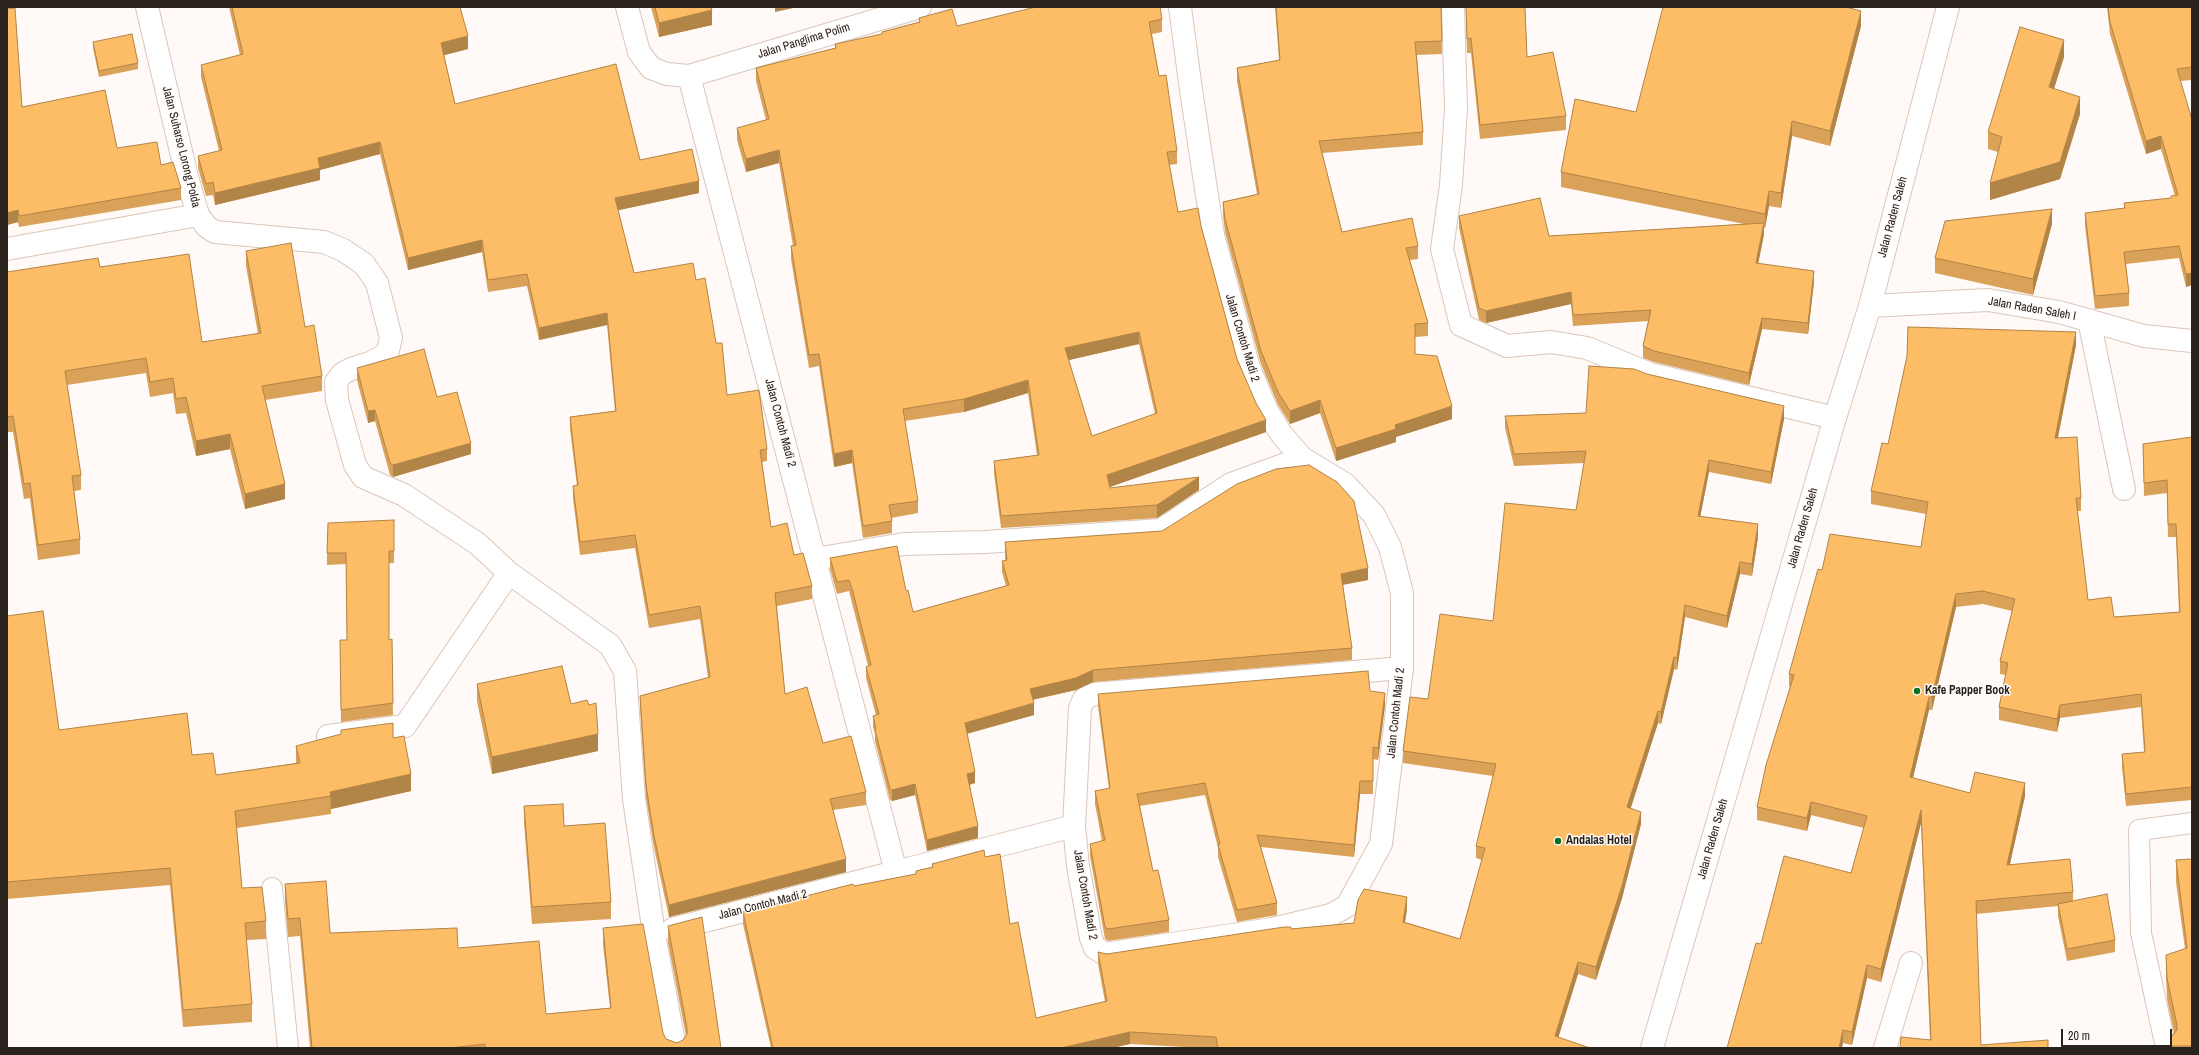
<!DOCTYPE html>
<style>
body{margin:0}
#map{position:relative;width:2199px;height:1055px;overflow:hidden;background:#fffaf8;font-family:"Archivo Narrow",sans-serif}
canvas{display:block}
.frame{position:absolute;inset:0;border:8px solid #29221d;pointer-events:none}
.scale{position:absolute;left:2061px;top:1029px;width:111px;height:18px;box-sizing:border-box;border:2px solid #29221d;border-top:0;padding-left:5px;font-size:12px;line-height:14px;white-space:nowrap;color:#29221d;-webkit-text-stroke:3px #fffaf8;paint-order:stroke}
</style>
<div id="map">
<canvas width="2199" height="1055"></canvas>
<div class="frame"></div>
<div class="scale">20 m</div>
</div>
<script>
const context = document.querySelector('canvas').getContext('2d');
context.lineJoin = 'round';
const toPath = rows => new Path2D(rows.map(r => 'M' + r).join(''));
function stroke(path, color, width, dash) { context.strokeStyle = color; context.lineWidth = width; context.lineCap = dash ? 'butt' : 'round'; context.setLineDash(dash || []); context.stroke(path); }
function fill(path, color) { context.fillStyle = color; context.fill(path, 'evenodd'); }
function drawText(font, color, halo, rows, align = 'center') {
  context.font = font + ' "Archivo Narrow",sans-serif'; context.lineWidth = 3; context.setLineDash([]); context.textBaseline = 'middle'; context.strokeStyle = halo; context.fillStyle = color; for (const [text, x, y, turn = 0] of rows) {
    context.save(); context.translate(x, y); context.rotate((+turn || 0) * Math.PI / 180); context.textAlign = isNaN(turn) ? turn : align; if (halo) context.strokeText(text, 0, 0); context.fillText(text, 0, 0); context.restore();
  }
}
const lane = toPath([
 [272,888,288,1048],
 [2166,1048,2141,933,2139,830,2192,823]
]);
const street = toPath([
 [627,7,639,52,651,68,667,74,689,76,920,7],
 [1453,7,1456,108,1451,185,1442,249,1461,325,1507,346,1551,342,1587,348,1650,374,1835,418],
 [198,215,207,227,215,232,324,242,343,250,364,264,377,283,391,338,387,354,370,363,351,369,342,374,336,382,337,400,355,465,363,477,404,495,478,544,509,573,610,645,625,671,634,799,654,934,675,1048],
 [7,249,198,215,187,177,147,7],
 [1870,306,1988,300,2059,312,2144,336,2192,341],
 [2089,320,2124,489],
 [815,559,904,544,985,542,1161,530,1231,484,1302,458],
 [328,736,405,726,509,573],
 [1074,826,1080,708,1084,699,1094,694,1402,668],
 [896,872,1074,826,1078,866,1091,938,1095,948,1105,954,1272,929,1331,915,1347,906,1381,844,1402,668,1402,593,1390,547,1374,515,1345,484,1302,458,1282,435,1267,411,1249,368,1213,235,1191,90,1180,7],
 [673,929,896,872,689,76],
 [1885,1048,1911,963]
]);
const secondary = toPath([
 [1652,1048,1835,418,1870,306,1948,7]
]);
const wall = toPath([
 [229,7,460,7,468,49,444,55,455,104,640,160,699,193,618,210,634,273,696,280,716,343,727,395,767,449,767,461,762,462,771,527,794,555,812,586,812,599,777,606,785,694,823,743,866,792,866,805,833,810,846,872,669,917,654,848,646,798,640,708,640,696,708,678,700,619,649,628,635,548,580,555,573,498,573,486,577,486,570,429,570,417,615,411,607,325,539,340,527,286,488,292,482,252,408,270,380,154,320,170,320,180,215,205,213,195,206,196,198,168,198,156,219,151,201,77,201,65,240,55],
 [651,7,711,7,712,25,659,37],
 [1275,7,1441,7,1442,54,1417,55,1423,132,1423,145,1322,153,1342,232,1418,246,1418,259,1410,260,1428,323,1428,336,1415,337,1415,354,1452,419,1396,437,1396,442,1336,461,1320,413,1290,424,1278,405,1261,364,1225,232,1223,215,1223,202,1257,194,1237,81,1237,68,1279,60],
 [1466,7,1525,7,1527,57,1566,116,1566,130,1480,139,1471,53,1467,53],
 [2107,7,2192,7,2192,80,2180,81,2192,120,2192,285,2186,287,2179,258,2126,264,2129,293,2129,306,2095,309,2085,226,2085,213,2124,208,2124,203,2171,198,2175,196,2161,149,2146,154,2110,34],
 [919,18,957,26,1162,19,1162,32,1152,34,1159,76,1177,151,1177,164,1169,165,1178,212,1201,226,1237,359,1266,432,1110,487,1110,488,1199,490,1157,518,1001,528,994,474,994,461,1037,455,1028,393,964,412,905,421,918,501,918,513,891,518,892,521,892,533,863,538,852,463,834,467,819,366,809,368,791,259,791,246,793,246,779,163,746,172,737,140,737,128,766,120,756,81,756,68,835,48,835,44,882,34,882,32,919,22],
 [1139,344,1155,414,1092,436,1068,360],
 [1861,26,1830,146,1792,136,1781,208,1769,206,1765,228,1764,228,1764,234,1758,264,1814,282,1808,334,1762,329,1749,385,1654,362,1643,358,1643,346,1648,321,1573,326,1571,304,1486,323,1479,320,1459,228,1459,216,1549,236,1744,224,1561,187,1561,172,1636,112],
 [93,42,138,63,138,69,99,77,93,48],
 [2064,57,2054,89,2080,114,2060,179,1990,200,1998,152,1988,149,1988,132],
 [22,107,117,148,161,165,181,188,181,200,19,227,18,222,7,225],
 [2052,224,2033,295,1935,273,1935,258],
 [246,251,305,327,322,376,322,391,265,400,285,499,245,509,230,449,196,456,186,413,176,414,173,393,150,397,146,373,67,385,81,475,81,490,74,491,80,539,80,554,38,560,30,498,24,499,13,432,7,432,7,272,100,267,202,342,258,334,246,266],
 [2076,345,2058,438,2081,498,2081,511,2077,511,2088,600,2114,617,2179,612,2176,537,2168,537,2167,493,2144,496,2143,444,2192,437,2192,800,2126,806,2122,767,2122,754,2144,752,2141,707,2060,718,2057,732,1999,720,1999,707,2006,675,2000,674,2000,661,2012,611,1983,604,1956,607,1932,710,1929,710,1913,778,1970,793,2025,796,2010,864,2073,892,2073,901,2115,940,2115,952,2067,961,2058,916,2058,906,1976,914,1981,1045,2048,1048,1900,1048,1930,1040,1921,823,1881,982,1867,978,1852,1045,1843,1043,1761,944,1851,873,1864,828,1811,815,1807,831,1757,820,1757,807,1790,687,1789,686,1789,674,1921,547,1926,514,1871,504,1871,491,1888,444],
 [357,368,437,397,471,454,393,477,390,475,375,421,368,423,357,380],
 [1647,374,1784,419,1771,484,1709,472,1700,516,1758,537,1752,576,1740,574,1727,628,1685,617,1677,670,1674,669,1661,724,1658,723,1630,808,1641,824,1622,898,1596,980,1578,974,1558,1038,1590,1048,1203,1048,1130,1044,1112,1048,771,1048,743,924,743,912,854,886,916,874,916,871,932,867,932,864,985,857,1010,924,1036,1018,1105,1002,1098,964,1098,952,1107,954,1291,929,1354,923,1407,909,1405,922,1460,939,1482,860,1476,858,1476,846,1493,776,1403,763,1403,751,1428,699,1493,621,1576,510,1584,463,1514,466,1505,428,1505,416,1586,413],
 [394,520,394,563,389,563,389,640,392,639,393,715,341,722,340,640,347,640,346,564,327,565,327,553],
 [1005,542,1368,580,1343,585,1352,648,1352,660,1093,682,1076,690,1033,700,1034,715,967,734,975,783,970,785,978,838,927,851,915,795,892,801,890,800,875,741,875,734,873,727,873,716,876,715,866,678,866,667,868,666,849,591,837,594,830,569,830,558,906,591,913,612,1006,586,1002,572,1002,561,1005,560],
 [7,616,59,730,192,755,216,775,296,763,296,746,393,738,411,791,331,809,331,814,237,828,242,888,266,921,266,939,246,940,252,1004,252,1022,183,1027,170,885,7,899],
 [477,684,571,704,589,705,598,751,492,774,477,701],
 [1370,691,1385,705,1378,760,1373,759,1373,794,1360,794,1354,857,1261,847,1277,903,1277,915,1237,922,1218,857,1218,848,1205,795,1140,806,1153,871,1169,920,1169,932,1108,941,1105,939,1090,856,1090,844,1102,841,1095,804,1095,791,1109,789,1098,706,1098,694],
 [524,806,564,826,611,902,611,919,532,924,524,823],
 [2192,859,2192,1048,2171,1048,2171,1037,2174,1033,2167,999,2166,976,2166,955,2185,949,2176,882,2176,860],
 [285,884,330,933,458,948,546,1014,610,1008,603,945,603,928,666,1039,677,1043,683,1040,686,1036,668,943,668,926,721,1048,310,1048,300,936,288,937,285,902]
]);
const shadedWall = toPath([
 [775,7,798,7,775,12],
 [712,10,712,25,659,37,659,23],
 [1861,11,1861,26,1830,146,1830,131],
 [468,36,468,49,441,56,441,43],
 [2064,40,2064,57,2049,104,2049,87],
 [2080,97,2080,114,2060,179,1990,200,1990,183],
 [1792,121,1792,136,1781,208,1781,193],
 [2161,136,2161,149,2146,154,2146,141],
 [380,142,380,154,320,170,320,180,215,205,215,193,318,158],
 [779,150,779,163,746,172,746,159],
 [699,181,699,193,615,211,615,198],
 [1769,191,1769,206,1765,228,1765,214],
 [2052,209,2052,224,2033,295,2033,279],
 [18,210,18,222,7,225,7,213],
 [1764,223,1764,234,1756,275,1756,263],
 [482,240,482,252,408,270,408,258],
 [1814,271,1814,282,1808,334,1808,323],
 [2192,273,2192,285,2186,287,2186,274],
 [1571,292,1571,304,1486,323,1486,311],
 [607,313,607,325,539,340,539,328],
 [1762,318,1762,329,1749,385,1749,373],
 [1139,332,1139,344,1065,361,1065,348],
 [2076,332,2076,345,2055,451,2055,438],
 [1028,380,1028,393,964,412,964,399],
 [1320,400,1320,413,1290,424,1290,411],
 [1452,406,1452,419,1396,437,1396,442,1336,461,1336,448,1395,425],
 [1784,406,1784,419,1771,484,1771,472],
 [375,410,375,421,368,423,368,411],
 [1266,420,1266,432,1107,488,1107,475],
 [230,434,230,449,196,456,196,441],
 [471,443,471,454,393,477,393,465],
 [852,450,852,463,834,467,834,454],
 [1709,460,1709,472,1698,528,1698,516],
 [1199,477,1199,490,1157,518,1157,505],
 [285,484,285,499,245,509,245,494],
 [1758,524,1758,537,1752,576,1752,564],
 [1740,562,1740,574,1727,628,1727,616],
 [1368,568,1368,580,1341,585,1341,574],
 [1956,594,1956,607,1932,710,1932,697],
 [1685,605,1685,617,1677,670,1677,658],
 [1674,657,1674,669,1661,724,1661,712],
 [1093,670,1093,682,1076,690,1030,700,1030,689],
 [1385,693,1385,705,1378,760,1378,748],
 [1929,697,1929,710,1910,790,1910,777],
 [1034,703,1034,715,965,734,965,723],
 [2060,705,2060,718,2057,732,2057,719],
 [1658,711,1658,723,1627,820,1627,807],
 [598,734,598,751,492,774,492,757],
 [975,772,975,783,967,785,967,774],
 [411,774,411,791,331,809,330,792],
 [1360,781,1360,794,1354,857,1354,845],
 [2025,783,2025,796,2007,877,2007,865],
 [915,784,915,795,892,801,892,790],
 [1811,802,1811,815,1807,831,1807,818],
 [1921,810,1921,823,1881,982,1881,969],
 [1641,812,1641,824,1622,898,1596,980,1596,967],
 [978,826,978,838,927,851,927,840],
 [846,859,846,872,669,917,669,905],
 [1407,897,1407,909,1403,934,1403,922],
 [1578,962,1578,974,1555,1048,1555,1036],
 [1867,965,1867,978,1852,1045,1852,1032],
 [1843,1030,1843,1043,1842,1048,1839,1048],
 [1130,1032,1130,1044,1112,1048,1061,1048]
]);
const building = toPath([
 [232,7,460,7,468,36,441,43,455,104,616,64,640,160,692,149,699,181,615,198,634,273,693,263,696,280,705,278,716,343,722,343,727,395,759,390,767,449,760,450,771,527,787,523,794,555,803,553,812,586,775,593,785,694,807,687,823,743,851,736,866,792,830,799,846,859,669,905,654,836,646,785,640,696,710,677,700,606,649,615,635,535,580,542,573,486,578,485,570,417,616,411,607,313,539,328,527,274,488,280,482,240,408,258,380,142,318,158,320,168,215,193,213,182,206,184,198,156,222,150,201,65,243,54,232,7],
 [655,7,711,7,712,10,659,23,655,7],
 [1036,7,1160,7,1162,19,1149,22,1159,76,1166,75,1177,151,1167,152,1178,212,1198,208,1201,226,1237,359,1256,403,1266,420,1107,475,1110,488,1199,477,1157,505,1001,516,994,461,1039,455,1028,380,964,399,903,409,918,501,889,505,892,521,863,526,852,450,834,454,819,354,809,355,791,246,796,245,779,150,746,159,737,128,769,119,756,68,836,48,835,44,882,34,882,32,920,22,919,18,952,9,957,26,1036,7],
 [1139,332,1157,413,1092,436,1065,348,1139,332],
 [1276,7,1441,7,1442,41,1415,42,1423,132,1319,141,1342,232,1412,218,1418,246,1406,248,1428,323,1415,324,1415,354,1437,356,1452,406,1395,425,1396,429,1336,448,1320,400,1290,411,1278,392,1261,351,1225,219,1223,202,1259,194,1237,68,1280,60,1276,7],
 [1466,7,1525,7,1527,57,1553,52,1566,116,1480,125,1471,38,1467,39,1466,7],
 [1663,7,1846,7,1861,11,1830,131,1792,121,1781,193,1769,191,1765,214,1561,172,1575,99,1636,112,1663,7],
 [2108,7,2192,7,2192,67,2177,69,2192,120,2192,273,2186,274,2179,246,2124,252,2129,293,2095,296,2085,213,2125,208,2124,203,2171,198,2171,196,2178,195,2161,136,2146,141,2110,22,2108,7],
 [15,8,22,107,105,90,117,148,157,142,161,165,173,162,181,188,19,216,18,210,7,213,7,9,15,8],
 [2020,27,2064,40,2049,87,2080,97,2060,162,1990,183,2002,137,1988,132,2020,27],
 [132,34,138,63,99,71,93,42,132,34],
 [1540,198,1549,236,1764,223,1756,263,1814,271,1808,323,1762,318,1749,373,1654,351,1643,346,1651,310,1573,315,1571,292,1486,311,1479,308,1459,216,1540,198],
 [2052,209,2033,279,1935,258,1945,221,2052,209],
 [291,243,305,327,314,325,322,376,262,386,285,484,245,494,230,434,196,441,186,397,176,399,173,378,150,382,146,358,65,371,81,475,72,476,80,539,38,545,30,483,24,484,13,416,7,417,7,272,98,258,100,267,189,254,202,342,261,333,246,251,291,243],
 [1908,327,2076,332,2055,438,2077,437,2081,498,2076,498,2088,600,2111,597,2114,617,2180,612,2176,524,2168,524,2167,480,2144,483,2143,444,2192,437,2192,787,2126,794,2122,754,2145,752,2141,694,2060,705,2057,719,1999,707,2008,663,2000,661,2015,599,1983,591,1956,594,1932,697,1929,697,1910,777,1970,793,1975,772,2025,783,2007,865,2070,859,2073,892,1976,901,1981,1045,2048,1040,2048,1048,1900,1048,1901,1037,1931,1040,1921,810,1881,969,1867,965,1852,1032,1843,1030,1839,1048,1727,1048,1756,943,1761,944,1784,856,1851,873,1867,816,1811,802,1807,818,1757,807,1766,765,1794,675,1789,674,1818,569,1822,570,1830,534,1921,547,1928,502,1871,491,1882,443,1888,444,1907,356,1908,327],
 [424,349,437,397,457,392,471,443,393,465,390,463,375,410,368,411,357,368,424,349],
 [1589,366,1634,369,1647,374,1784,406,1771,472,1709,460,1698,516,1758,524,1752,564,1740,562,1727,616,1685,605,1677,658,1674,657,1661,712,1658,711,1627,807,1641,812,1622,886,1596,967,1578,962,1555,1036,1590,1048,1218,1048,1216,1037,1130,1032,1061,1048,773,1048,743,912,853,884,854,886,916,874,916,871,933,867,932,864,984,850,985,857,1000,854,1010,924,1018,922,1036,1018,1107,1001,1098,952,1107,954,1284,927,1291,927,1291,929,1354,923,1358,900,1364,889,1407,897,1403,922,1460,939,1485,848,1476,846,1496,764,1403,751,1410,697,1428,699,1440,614,1493,621,1505,503,1576,510,1586,451,1514,454,1505,416,1586,413,1589,366],
 [1309,465,1337,482,1354,501,1368,568,1341,574,1352,648,1093,670,1076,678,1030,689,1034,703,965,723,975,772,967,774,978,826,927,840,915,784,892,790,890,789,875,730,876,729,873,716,879,714,866,667,871,665,853,592,849,580,837,582,830,558,897,546,906,591,908,590,913,612,1009,585,1002,561,1007,560,1005,542,1162,531,1237,484,1276,469,1309,465],
 [394,520,394,551,389,551,389,640,392,639,393,703,341,710,340,640,347,640,346,553,327,553,328,523,394,520],
 [43,611,59,730,187,713,192,755,213,753,216,775,300,763,296,746,341,734,341,730,393,723,393,738,404,736,411,774,330,792,331,796,235,811,242,888,262,887,266,921,245,923,252,1004,183,1010,170,868,7,882,7,616,43,611],
 [562,666,571,704,587,700,589,705,596,703,598,734,492,757,477,684,562,666],
 [1368,671,1370,691,1385,693,1378,748,1373,747,1373,781,1360,781,1354,845,1257,835,1277,903,1237,910,1218,845,1220,844,1205,783,1137,794,1153,871,1158,870,1169,920,1108,929,1105,927,1090,844,1105,840,1095,791,1110,788,1098,694,1368,671],
 [563,804,564,826,605,823,611,902,532,907,524,806,563,804],
 [2192,859,2192,1046,2171,1046,2171,1037,2177,1030,2177,1025,2167,978,2166,955,2187,948,2176,860,2192,859],
 [326,881,330,933,457,928,458,948,539,941,546,1014,611,1008,603,928,643,924,663,1033,666,1039,677,1043,683,1040,687,1034,687,1028,668,926,702,917,721,1048,485,1048,485,1044,450,1048,312,1048,300,918,288,919,285,884,326,881],
 [2107,894,2115,940,2067,949,2058,904,2107,894]
]);
const markers = [
 [1917,691,4,"#067224"],
 [1558,841,4,"#067224"]
];
const streetNames = [
 ["Jalan Panglima Polim",804,41,-17],
 ["Jalan Suharso Lorong Polda",181,147,76],
 ["Jalan Raden Saleh",1893,217,-75],
 ["Jalan Raden Saleh I",2032,309,10],
 ["Jalan Contoh Madi 2",1242,338,73],
 ["Jalan Contoh Madi 2",780,423,75],
 ["Jalan Raden Saleh",1803,528,-74],
 ["Jalan Contoh Madi 2",1396,713,-84],
 ["Jalan Raden Saleh",1713,839,-74],
 ["Jalan Contoh Madi 2",1085,895,80],
 ["Jalan Contoh Madi 2",763,905,-14]
];
const poiNames = [
 ["Kafe Papper Book",1925,691],
 ["Andalas Hotel",1566,841]
];
stroke(lane, '#dac6b9', 22);
stroke(street, '#dac6b9', 24);
stroke(secondary, '#dac6b9', 24);
stroke(lane, '#fff', 20);
stroke(street, '#fff', 22);
stroke(secondary, '#fff', 22);
fill(wall, '#daa258');
fill(shadedWall, '#b18447');
fill(building, '#fdbc66');
stroke(building, '#b18447', 1);
for (const [x, y, r, color] of markers) { const dot = new Path2D(); dot.arc(x, y, r, 0, 2 * Math.PI); context.fillStyle = color; context.fill(dot); stroke(dot, '#fffaf8', 1.5); }
drawText('12px', '#29221d', '#fffaf8', streetNames);
drawText('bold 12px', '#29221d', '#fffaf8', poiNames, 'left');
</script>
